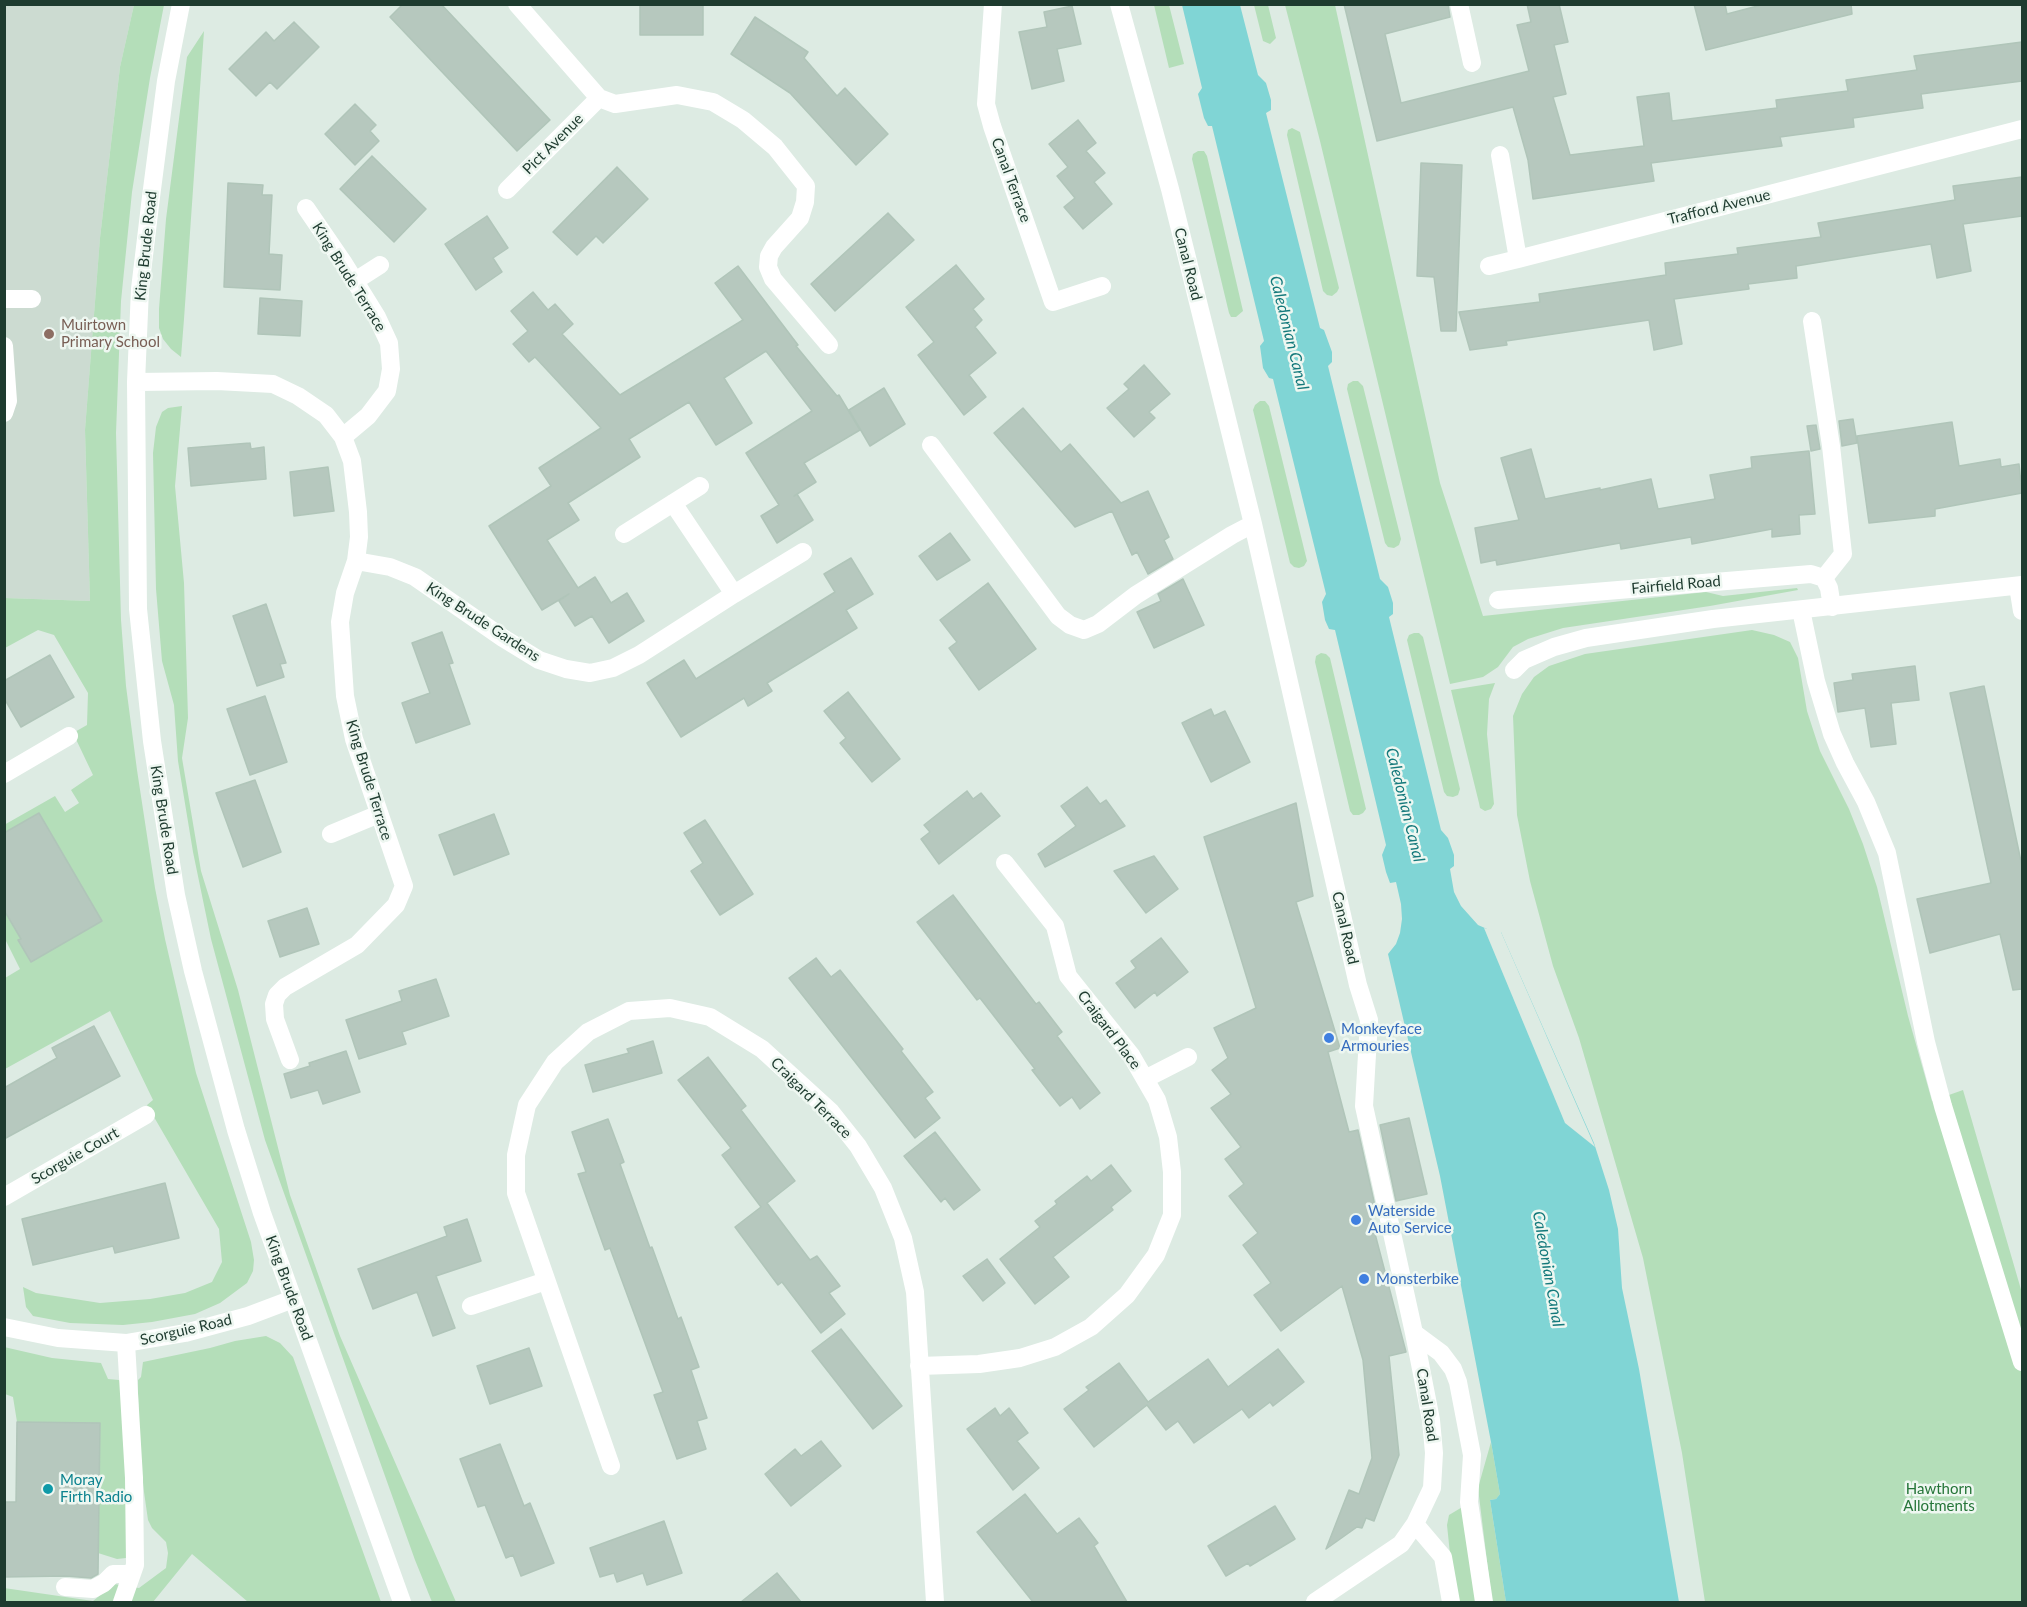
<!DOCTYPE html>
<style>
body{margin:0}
#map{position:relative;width:2027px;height:1607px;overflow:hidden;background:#ddebe3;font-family:Lato,sans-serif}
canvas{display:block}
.frame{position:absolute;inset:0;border:6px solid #1e3b2f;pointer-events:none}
</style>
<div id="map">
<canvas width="2027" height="1607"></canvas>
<div class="frame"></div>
</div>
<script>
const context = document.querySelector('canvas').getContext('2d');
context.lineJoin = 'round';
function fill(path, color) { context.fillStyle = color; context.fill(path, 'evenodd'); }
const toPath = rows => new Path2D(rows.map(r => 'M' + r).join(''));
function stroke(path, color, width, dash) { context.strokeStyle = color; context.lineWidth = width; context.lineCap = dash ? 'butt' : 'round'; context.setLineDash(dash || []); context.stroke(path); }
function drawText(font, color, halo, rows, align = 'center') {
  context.font = font + ' Lato,sans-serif'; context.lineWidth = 5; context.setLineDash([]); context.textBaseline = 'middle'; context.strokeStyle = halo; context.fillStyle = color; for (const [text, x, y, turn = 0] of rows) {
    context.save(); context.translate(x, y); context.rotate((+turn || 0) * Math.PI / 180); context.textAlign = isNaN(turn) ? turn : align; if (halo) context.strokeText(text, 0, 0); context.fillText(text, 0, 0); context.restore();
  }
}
const built = toPath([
 [5,5,134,5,120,67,100,238,85,430,90,601,5,598]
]);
const green = toPath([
 [134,5,164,5,150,78,132,192,121,301,116,433,121,620,126,686,137,770,155,888,165,939,196,1073,251,1242,254,1260,253,1271,247,1283,220,1303,195,1314,152,1322,123,1325,70,1323,33,1316,26,1307,23,1287,36,1293,100,1303,150,1299,185,1293,212,1282,222,1262,219,1229,147,1105,153,1100,110,1011,5,1069,5,978,20,969,5,939,4,825,55,796,65,812,79,803,71,790,93,775,73,733,87,725,88,693,54,635,38,630,5,648,5,598,90,601,85,430,100,238,120,67],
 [1154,5,1169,5,1184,64,1169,68],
 [1254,5,1268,5,1276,38,1270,44,1263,41],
 [1285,5,1335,5,1440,483,1483,616,1706,592,1723,596,1797,588,1798,590,1710,606,1563,628,1528,639,1513,647,1498,667,1483,677,1450,684,1320,141],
 [204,31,184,319,181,357,171,349,163,339,159,328,159,309,166,219,187,57],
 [1292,128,1300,132,1339,288,1337,292,1332,296,1327,295,1323,291,1287,135,1288,130],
 [1198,151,1204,151,1207,156,1243,311,1236,317,1231,317,1229,313,1192,159,1193,154],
 [1353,381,1358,381,1363,386,1401,539,1399,545,1394,548,1388,547,1385,543,1347,389,1348,384],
 [1260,401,1265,401,1269,406,1307,561,1304,566,1299,568,1294,567,1290,563,1253,410,1255,405],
 [182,406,175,486,184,583,188,718,182,758,201,871,238,990,290,1195,340,1336,456,1602,432,1602,415,1560,265,1140,211,939,193,852,178,761,174,705,162,661,156,589,153,453,156,427,162,412,168,408],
 [1752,630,1774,635,1790,642,1798,658,1807,711,1820,751,1849,809,1863,844,1877,887,1908,1016,1932,1101,1963,1090,2022,1293,2022,1602,1705,1602,1682,1453,1643,1258,1579,1038,1553,966,1530,881,1517,815,1513,716,1522,694,1534,677,1549,666,1585,654],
 [1414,633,1419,633,1423,637,1460,789,1458,795,1453,797,1447,796,1444,792,1407,640,1409,635],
 [1321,653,1326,654,1330,658,1366,809,1363,813,1359,815,1353,815,1350,811,1315,662,1316,656],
 [1495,683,1489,699,1487,734,1494,804,1491,809,1485,811,1480,808,1479,803,1451,690],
 [266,1336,280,1343,293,1357,381,1602,248,1602,192,1554,153,1602,5,1602,4,1588,93,1601,114,1584,139,1588,166,1568,168,1553,166,1542,152,1528,148,1520,144,1492,140,1455,138,1393,138,1380,141,1377,143,1362,210,1348,235,1341],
 [4,1347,52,1358,101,1363,108,1379,119,1380,123,1384,129,1551,126,1558,117,1559,98,1553,100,1423,17,1422,13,1397,5,1394],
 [1491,1442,1500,1494,1496,1499,1490,1500,1506,1602,1492,1602,1478,1488],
 [1464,1506,1477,1602,1455,1602,1447,1525,1449,1515]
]);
const water = toPath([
 [1182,5,1240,5,1258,75,1266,83,1271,100,1271,110,1266,113,1320,328,1324,330,1332,352,1332,362,1328,366,1380,579,1388,587,1393,603,1393,614,1389,617,1441,830,1448,838,1454,855,1454,866,1450,869,1454,892,1461,906,1478,925,1494,932,1501,932,1594,1143,1609,1190,1618,1229,1622,1288,1639,1369,1679,1602,1506,1602,1490,1500,1496,1499,1500,1494,1491,1442,1440,1176,1388,954,1396,944,1400,933,1402,919,1401,904,1396,882,1390,883,1386,872,1382,855,1386,845,1335,630,1329,629,1325,620,1322,602,1326,594,1273,379,1269,378,1263,368,1260,346,1264,341,1212,126,1208,126,1204,118,1198,94,1202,88]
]);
const pier = toPath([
 [1484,928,1501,932,1595,1147,1565,1123]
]);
const building = toPath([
 [403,4,441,4,550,120,517,151,390,17,403,4],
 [640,4,703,4,703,35,640,35,640,4],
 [1344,4,1448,4,1450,17,1385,34,1401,103,1529,71,1517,25,1531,22,1527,4,1559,4,1568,42,1554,45,1566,94,1553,97,1570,155,1644,146,1637,97,1669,93,1672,121,1777,108,1776,100,1848,91,1846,80,1917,70,1914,56,2022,42,2022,81,1921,94,1923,108,1853,118,1854,127,1780,137,1782,146,1651,163,1654,181,1533,199,1528,160,1513,107,1377,141,1344,4],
 [1694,4,1725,4,1727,14,1765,4,1851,4,1852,14,1706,50,1694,4],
 [1072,6,1081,44,1057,49,1064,81,1032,89,1019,32,1047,27,1044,12,1072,6],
 [755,17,808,52,804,58,837,96,845,88,888,134,856,165,790,93,731,54,755,17],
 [294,22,319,47,277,89,270,82,256,96,229,69,266,32,274,41,294,22],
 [355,104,376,125,370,131,379,141,355,165,325,134,355,104],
 [1078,120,1096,143,1086,151,1105,173,1094,182,1112,204,1083,229,1064,207,1075,198,1057,176,1068,167,1049,144,1078,120],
 [372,156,426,209,394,242,340,189,372,156],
 [1421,163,1462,165,1456,331,1441,331,1434,277,1417,276,1421,163],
 [617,167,648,199,603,243,596,236,577,255,553,232,617,167],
 [2022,177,2022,216,1963,224,1971,271,1937,278,1931,244,1796,266,1797,278,1748,284,1749,289,1674,299,1682,344,1654,350,1649,320,1506,341,1507,345,1470,350,1459,312,1540,302,1539,294,1666,275,1665,263,1738,254,1737,248,1821,237,1818,223,1955,200,1953,186,2022,177],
 [228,183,263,185,262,195,272,195,269,254,282,255,280,290,224,287,228,183],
 [888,213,914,240,835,311,811,284,888,213],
 [487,216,508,248,493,258,502,272,476,290,445,244,487,216],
 [956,265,984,299,973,309,982,320,975,327,996,353,969,375,986,397,964,415,918,355,934,342,906,307,956,265],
 [738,266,798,345,796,346,837,396,839,395,860,430,804,463,816,482,794,496,797,494,813,520,777,543,761,516,779,505,746,453,812,411,766,351,724,378,752,423,716,445,689,402,629,439,640,457,568,503,579,520,547,540,578,588,595,577,611,603,627,593,644,621,609,643,592,616,575,626,559,601,569,594,542,610,489,526,551,486,539,468,601,428,535,357,529,362,513,344,528,331,511,311,533,292,548,310,555,304,573,324,562,334,620,395,743,320,715,283,738,266],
 [260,298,302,301,300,336,258,334,260,298],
 [1144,365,1170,394,1149,412,1155,418,1134,437,1107,408,1129,389,1124,384,1144,365],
 [884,388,905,424,870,446,849,410,884,388],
 [1023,408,1061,452,1070,444,1121,503,1148,491,1169,537,1164,540,1173,559,1148,574,1137,552,1132,555,1112,511,1075,527,994,433,1023,408],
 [1853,419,1857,443,1842,446,1839,421,1853,419],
 [1952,422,1959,466,2000,459,2001,467,2019,464,2022,493,1935,509,1935,516,1869,523,1857,436,1952,422],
 [1816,425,1820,449,1811,451,1807,426,1816,425],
 [250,443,251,449,264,447,266,479,191,486,188,448,250,443],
 [1531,449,1545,499,1600,488,1600,490,1651,479,1658,509,1715,499,1710,475,1752,468,1751,457,1809,451,1815,514,1799,515,1800,534,1772,537,1772,529,1692,544,1691,537,1621,549,1620,543,1497,565,1496,560,1481,563,1475,528,1519,520,1501,458,1531,449],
 [328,467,334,511,294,516,290,472,328,467],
 [950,533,970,560,937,580,919,556,950,533],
 [851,558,873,594,846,610,857,628,767,683,772,691,748,706,744,698,681,737,647,683,684,660,696,679,835,592,824,574,851,558],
 [1183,579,1204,625,1154,648,1137,612,1161,601,1158,594,1183,579],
 [988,583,1036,649,979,690,949,648,957,642,940,620,988,583],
 [266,604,286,663,280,664,284,677,257,686,233,616,266,604],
 [442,632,453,663,449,664,470,724,416,743,402,703,430,693,412,643,442,632],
 [50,655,74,697,21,727,4,698,4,681,50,655],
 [1915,666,1919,700,1891,703,1896,744,1871,747,1865,708,1838,712,1834,683,1853,680,1852,674,1915,666],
 [1984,686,2022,866,2022,989,2013,990,2000,934,1930,953,1917,899,1991,883,1950,693,1984,686],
 [848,692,900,759,872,782,840,743,846,738,824,711,848,692],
 [265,696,287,762,250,775,227,709,265,696],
 [1211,709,1214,716,1225,711,1250,762,1211,782,1182,723,1211,709],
 [255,780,281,852,243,867,216,793,255,780],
 [1087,787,1100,804,1106,800,1125,826,1045,867,1038,854,1076,826,1061,806,1087,787],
 [967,791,973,799,981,793,1000,816,939,864,921,839,930,832,924,825,967,791],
 [1296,803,1313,896,1296,902,1340,1048,1328,1052,1349,1132,1358,1130,1375,1206,1368,1207,1406,1352,1389,1356,1399,1455,1374,1521,1366,1518,1362,1528,1357,1527,1326,1549,1349,1490,1359,1494,1372,1458,1363,1360,1342,1286,1281,1331,1254,1295,1271,1283,1243,1245,1258,1233,1229,1196,1244,1184,1225,1159,1241,1147,1211,1108,1231,1094,1212,1070,1228,1058,1214,1028,1256,1008,1204,837,1296,803],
 [39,813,102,921,31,962,18,940,21,939,4,910,4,833,39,813],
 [494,814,509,854,454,875,439,835,494,814],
 [705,820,753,894,720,915,691,871,703,863,684,833,705,820],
 [1154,856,1178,889,1146,913,1114,871,1154,856],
 [953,895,1036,1004,1039,1002,1062,1032,1057,1036,1100,1093,1080,1109,1072,1097,1060,1106,1032,1070,1035,1069,980,998,977,1000,917,922,953,895],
 [307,908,319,944,280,957,268,921,307,908],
 [1161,938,1188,972,1157,996,1155,992,1135,1008,1116,983,1136,968,1131,961,1161,938],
 [816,958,831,977,840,970,903,1049,901,1051,933,1092,925,1098,940,1118,915,1138,789,978,816,958],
 [436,979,449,1016,402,1032,406,1044,359,1059,346,1020,402,1001,399,991,436,979],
 [94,1026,120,1076,4,1139,4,1088,57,1058,52,1048,94,1026],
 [653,1041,662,1073,593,1092,585,1065,629,1053,627,1049,653,1041],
 [346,1051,360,1092,323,1104,318,1090,291,1098,284,1074,310,1066,309,1063,346,1051],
 [708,1057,746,1106,741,1110,795,1181,767,1203,810,1260,817,1256,840,1286,829,1293,845,1314,821,1333,782,1282,778,1285,735,1227,761,1207,722,1155,731,1148,678,1080,708,1057],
 [1409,1118,1427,1194,1396,1201,1380,1125,1409,1118],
 [608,1119,624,1162,620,1164,650,1248,652,1247,678,1319,681,1317,699,1367,691,1370,707,1418,697,1421,706,1449,677,1459,654,1395,663,1392,610,1248,605,1250,578,1174,586,1172,572,1132,608,1119],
 [935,1132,980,1190,954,1210,945,1198,941,1202,904,1156,935,1132],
 [1111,1165,1131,1191,1111,1207,1113,1210,1053,1257,1069,1277,1035,1304,1000,1259,1040,1227,1035,1221,1057,1204,1055,1201,1087,1176,1091,1181,1111,1165],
 [165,1183,179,1238,115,1253,113,1246,33,1265,22,1219,165,1183],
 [467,1219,481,1261,436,1276,455,1328,433,1336,417,1292,373,1309,358,1269,447,1236,444,1227,467,1219],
 [987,1259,1005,1283,983,1301,963,1276,987,1259],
 [841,1329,902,1406,873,1429,812,1351,841,1329],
 [529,1348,542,1386,490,1404,477,1366,529,1348],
 [1278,1349,1304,1382,1273,1406,1270,1402,1249,1418,1242,1409,1194,1443,1178,1421,1166,1430,1147,1405,1094,1447,1064,1409,1089,1390,1086,1387,1119,1363,1148,1402,1208,1359,1228,1387,1278,1349],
 [995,1408,1000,1416,1009,1408,1028,1433,1017,1441,1039,1468,1013,1490,967,1429,995,1408],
 [17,1422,100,1423,98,1574,91,1578,66,1576,4,1577,4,1502,16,1502,17,1422],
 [821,1441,841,1466,791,1506,765,1474,795,1449,801,1456,821,1441],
 [500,1444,524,1506,530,1503,554,1563,521,1576,513,1555,506,1558,485,1505,478,1507,460,1459,500,1444],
 [1025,1494,1057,1534,1079,1518,1098,1543,1094,1546,1127,1602,1033,1602,977,1532,1025,1494],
 [1275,1506,1295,1539,1250,1566,1248,1563,1226,1576,1208,1546,1275,1506],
 [664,1521,682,1573,647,1585,643,1573,617,1582,614,1573,600,1577,590,1548,664,1521],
 [777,1573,801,1602,741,1602,777,1573]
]);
const minor = toPath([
 [181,4,166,81,151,197,140,289,136,382,138,609,152,741,176,895,193,971,236,1130,262,1213,402,1602],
 [517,4,599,98,615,104,677,95,713,102,743,120,775,147,806,186,805,202,800,218,774,247,769,256,768,267,773,279,829,345],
 [993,4,986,104,992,126,1053,302,1102,286],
 [1119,4,1170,189,1253,524,1358,985,1369,1020,1364,1106,1414,1333,1431,1420,1434,1453,1432,1488,1415,1524,1401,1544,1315,1602],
 [1459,4,1472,63],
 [1500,155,1518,259,2022,129],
 [507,190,599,98],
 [306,208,343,262,377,317,389,343,391,369,387,391,368,416,343,437],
 [1489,266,1518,259],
 [355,281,380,265],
 [4,299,32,299],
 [1812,321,1831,446,1843,554,1824,578],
 [4,346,8,401,4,413],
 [136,382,217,381,273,384,298,396,326,415,343,437,352,461,358,512,359,537,356,561,345,593,340,622,345,696,354,739,404,886,396,905,357,945,285,987,277,995,274,1004,275,1019,290,1060],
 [931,445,1058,616,1070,625,1084,630,1098,624,1136,595,1232,535,1253,524],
 [624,534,700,486],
 [356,561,390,567,415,577,503,638,539,660,566,669,590,673,613,668,639,655,734,594,673,503],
 [2018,586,2022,611],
 [734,594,803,552],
 [1498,600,1811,574,1824,578,1829,588,1832,607],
 [1801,610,1816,681,1832,734,1845,763,1866,802,1887,853,1926,1042,1943,1106,2022,1362],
 [1514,670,1524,660,1554,647,1586,638,1713,619,2022,585],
 [4,774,69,736],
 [331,834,379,814],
 [1145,1079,1188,1057],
 [4,1197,146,1115],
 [471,1306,546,1281],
 [4,1327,58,1338,126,1343,185,1333,248,1316,293,1299],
 [1414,1333,1441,1353,1453,1369,1458,1382,1472,1455,1469,1502,1484,1602],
 [919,1366,979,1364,1020,1358,1055,1347,1091,1327,1127,1295,1156,1255,1172,1215,1172,1172,1168,1137,1157,1100,1131,1055,1068,976,1055,926,1005,863],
 [611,1466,516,1193,516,1155,527,1105,555,1062,588,1032,629,1011,670,1008,710,1017,762,1049,831,1112,858,1146,883,1188,903,1238,915,1292,935,1602],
 [1415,1524,1443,1557,1451,1602],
 [65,1587,93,1589,104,1583,113,1574,132,1574],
 [122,1602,135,1565,134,1478,126,1343]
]);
const markers = [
 [49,334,6,"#8d6e63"],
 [1329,1038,6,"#3f7fe0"],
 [1356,1220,6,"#3f7fe0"],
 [1364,1279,6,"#3f7fe0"],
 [48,1489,6,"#0f9aa8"]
];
const streetNames = [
 ["Pict Avenue",553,144,-45],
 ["Canal Terrace",1011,180,70],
 ["Trafford Avenue",1719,207,-14],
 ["King Brude Road",146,246,-84],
 ["Canal Road",1188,264,76],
 ["King Brude Terrace",349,277,58],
 ["Fairfield Road",1676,585,-5],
 ["King Brude Gardens",483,622,33],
 ["King Brude Terrace",369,780,73],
 ["King Brude Road",164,820,81],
 ["Canal Road",1345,928,77],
 ["Craigard Place",1109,1030,53],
 ["Craigard Terrace",811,1098,45],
 ["Scorguie Court",75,1156,-30],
 ["King Brude Road",289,1288,70],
 ["Scorguie Road",186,1330,-13],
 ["Canal Road",1427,1405,81]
];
const educationNames = [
 ["Muirtown",61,325],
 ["Primary School",61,342]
];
const shopNames = [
 ["Monkeyface",1341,1029],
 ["Armouries",1341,1046],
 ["Waterside",1368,1211],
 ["Auto Service",1368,1228],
 ["Monsterbike",1376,1279]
];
const cultureNames = [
 ["Moray",60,1480],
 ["Firth Radio",60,1497]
];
const parkNames = [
 ["Hawthorn",1939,1489],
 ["Allotments",1939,1506]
];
const waterNames = [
 ["Caledonian Canal",1289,333,76],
 ["Caledonian Canal",1405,805,76],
 ["Caledonian Canal",1548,1269,80]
];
fill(built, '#ccdbd1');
fill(green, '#b4deb9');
fill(water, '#80d5d5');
fill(pier, '#ddebe3');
fill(building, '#b6c8be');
stroke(building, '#b0c5b9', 1.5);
stroke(minor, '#fff', 18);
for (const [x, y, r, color] of markers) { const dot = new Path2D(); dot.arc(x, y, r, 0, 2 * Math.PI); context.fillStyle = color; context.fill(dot); stroke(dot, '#eef7f1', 2); }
drawText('15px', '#1e3b2f', '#eef7f1', streetNames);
drawText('15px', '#785e54', '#eef7f1', educationNames, 'left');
drawText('15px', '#366cbe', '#eef7f1', shopNames, 'left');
drawText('15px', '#0d838f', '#eef7f1', cultureNames, 'left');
drawText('15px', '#257538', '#eef7f1', parkNames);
drawText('italic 16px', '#14797b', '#eef7f1', waterNames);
</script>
